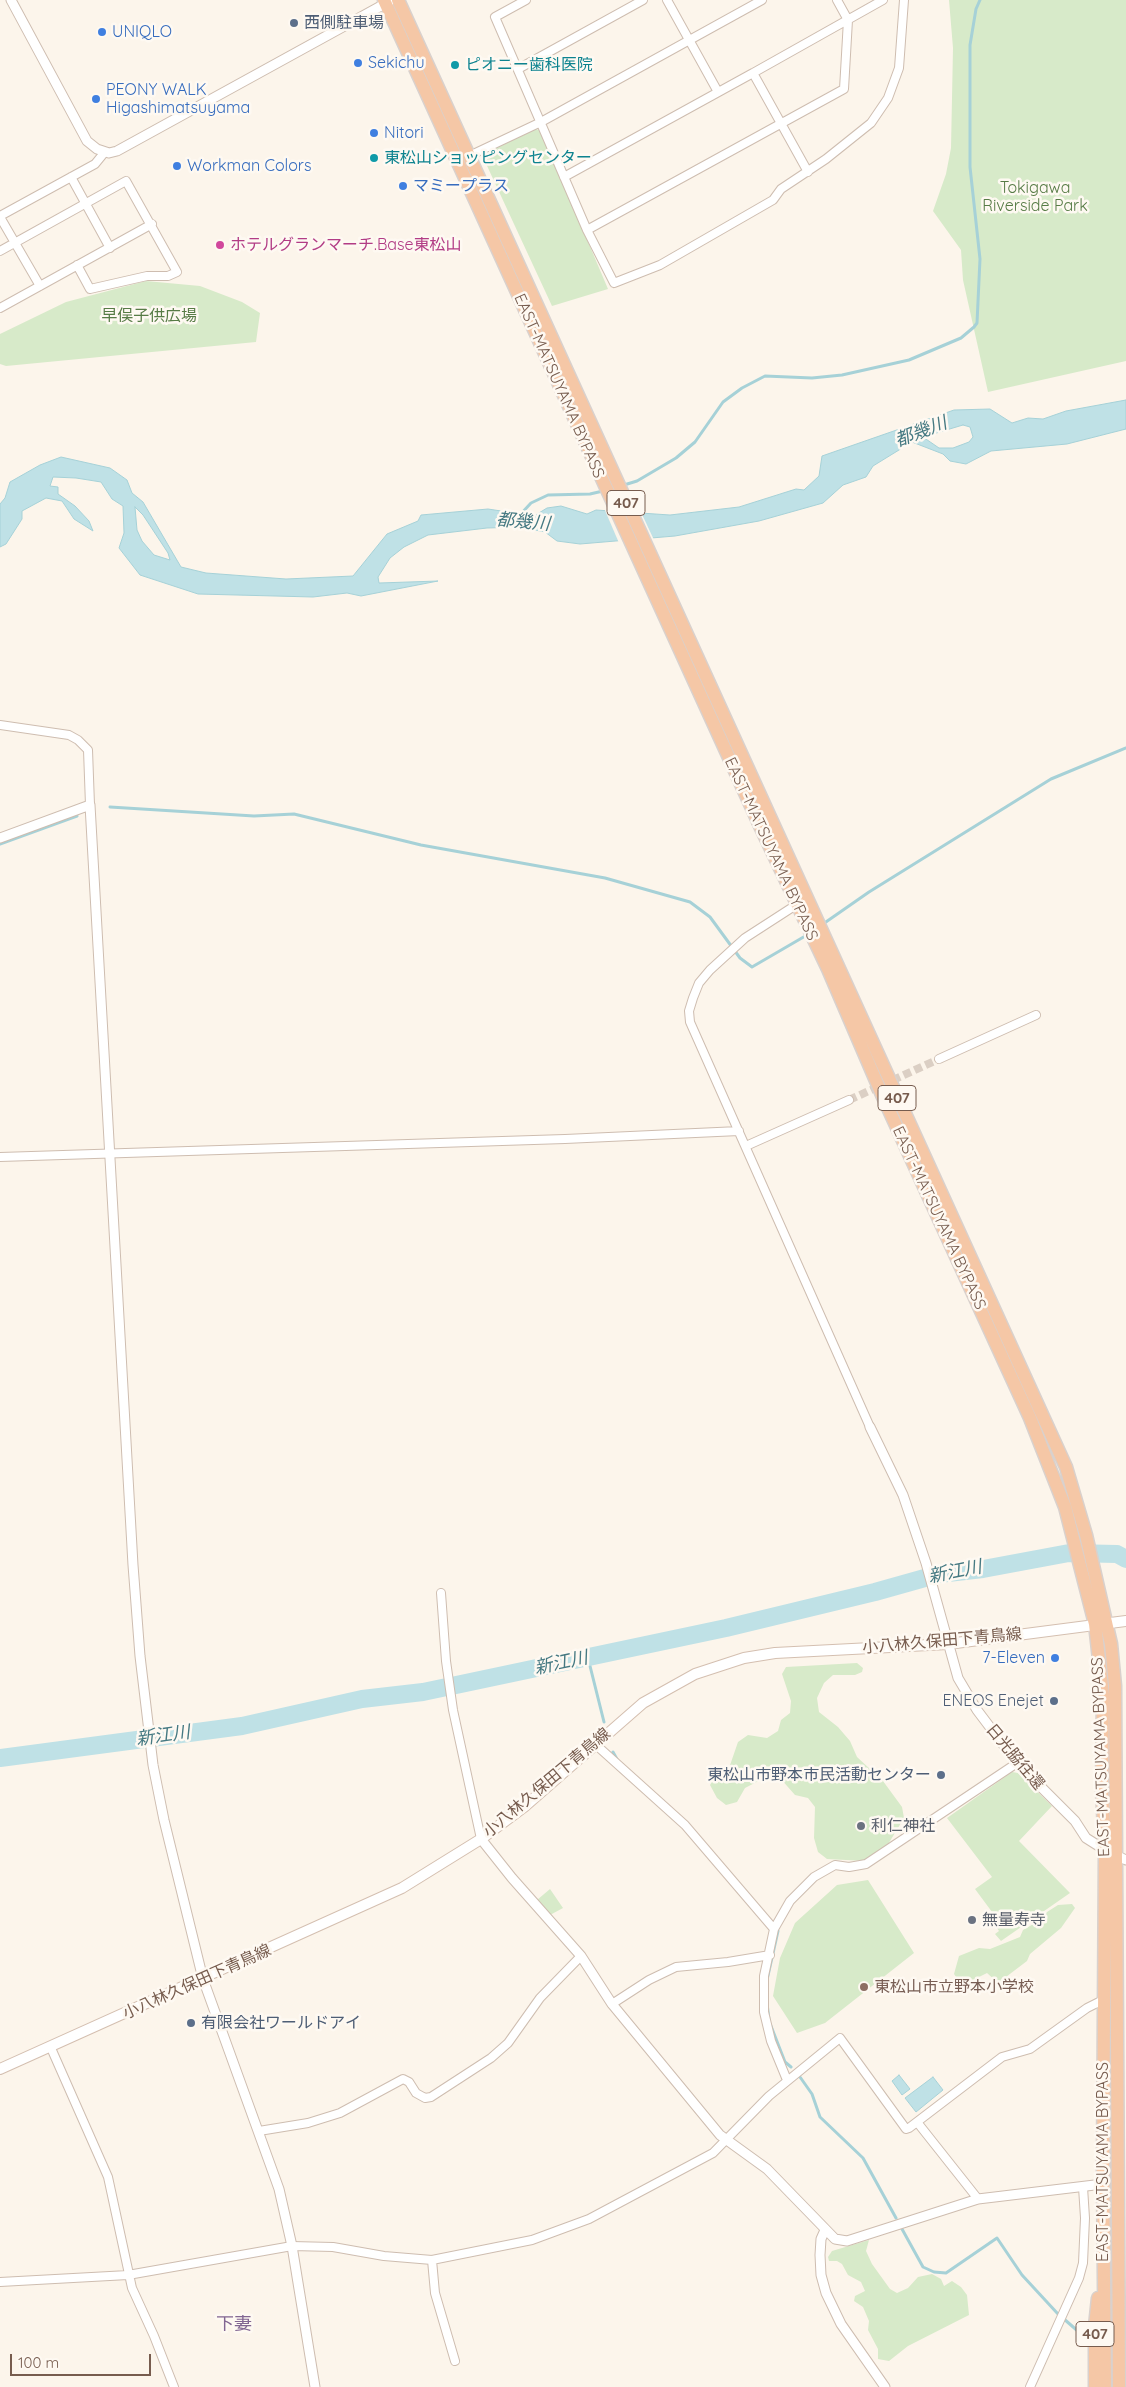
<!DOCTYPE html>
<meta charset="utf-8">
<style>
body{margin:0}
#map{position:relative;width:1126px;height:2387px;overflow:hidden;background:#fcf5eb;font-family:Quicksand,sans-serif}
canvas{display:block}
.scale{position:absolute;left:10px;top:2354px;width:141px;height:22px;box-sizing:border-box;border:2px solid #775c4e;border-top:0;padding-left:6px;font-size:15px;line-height:18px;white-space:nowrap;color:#775c4e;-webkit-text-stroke:4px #fef9f2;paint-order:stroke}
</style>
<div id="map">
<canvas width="1126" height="2387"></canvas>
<div class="scale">100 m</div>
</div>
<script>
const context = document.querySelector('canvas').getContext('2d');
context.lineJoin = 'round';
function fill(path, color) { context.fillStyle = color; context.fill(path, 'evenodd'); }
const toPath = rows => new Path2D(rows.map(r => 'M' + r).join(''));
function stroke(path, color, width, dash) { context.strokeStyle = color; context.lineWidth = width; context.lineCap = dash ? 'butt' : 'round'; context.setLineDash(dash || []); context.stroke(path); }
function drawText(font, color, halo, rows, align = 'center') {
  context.font = font + ' Quicksand,"Noto Sans JP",sans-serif'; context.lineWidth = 5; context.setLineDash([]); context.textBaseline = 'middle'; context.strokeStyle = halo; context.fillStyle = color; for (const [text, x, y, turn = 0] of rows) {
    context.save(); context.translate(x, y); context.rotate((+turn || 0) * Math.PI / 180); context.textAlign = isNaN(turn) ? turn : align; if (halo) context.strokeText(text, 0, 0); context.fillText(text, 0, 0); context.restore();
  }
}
const green = toPath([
 [949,0,1126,0,1126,361,988,392,963,280,961,250,933,211,946,174,951,148,953,48],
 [536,129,541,131,608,289,552,306,482,155],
 [146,281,200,286,242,302,260,313,256,342,6,366,0,364,0,334,66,302],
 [857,1663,863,1668,862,1672,855,1675,833,1675,824,1683,817,1698,819,1712,838,1727,850,1741,857,1757,883,1781,902,1807,904,1818,887,1846,865,1861,827,1859,818,1852,814,1838,815,1807,808,1798,795,1795,780,1778,770,1775,745,1788,737,1802,726,1805,717,1798,710,1785,715,1777,728,1771,738,1742,748,1735,767,1738,778,1731,781,1720,790,1713,791,1701,782,1674,786,1667],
 [1012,1772,1018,1773,1052,1806,1019,1841,1070,1893,1001,1941,995,1934,999,1931,991,1919,995,1916,975,1889,992,1877,947,1818],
 [868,1880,914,1953,825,2023,797,2033,773,1996,780,1958,795,1923,837,1885],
 [550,1889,563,1908,550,1915,537,1900],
 [1072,1904,1075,1908,1061,1928,1030,1954,1027,1961,998,1983,987,1973,973,1980,966,1989,961,1984,954,1974,959,1956,979,1948,990,1949,1020,1937,1023,1930,1042,1919,1047,1912,1058,1905],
 [869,2240,866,2251,872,2264,890,2289,897,2293,908,2288,918,2277,932,2274,941,2279,944,2286,952,2281,961,2287,967,2295,969,2315,908,2346,889,2361,878,2359,878,2349,868,2330,869,2321,863,2307,854,2301,855,2296,865,2291,861,2282,848,2275,842,2264,837,2261,829,2261,828,2257,832,2251]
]);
const water = toPath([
 [1126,400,1126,429,1067,444,991,451,966,464,950,461,943,454,912,442,873,466,866,477,843,485,823,503,759,521,675,536,580,544,557,541,545,532,521,527,487,528,428,535,404,547,390,558,378,577,379,583,438,581,361,596,347,593,313,597,198,594,140,575,119,548,124,533,123,506,112,499,101,482,76,478,53,477,50,486,58,487,58,494,75,506,89,521,93,531,74,519,62,501,46,498,22,511,22,519,6,544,0,547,0,504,5,498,10,482,40,465,61,457,110,468,127,480,132,493,143,502,181,567,206,573,286,579,353,576,387,534,418,521,421,515,488,509,534,516,547,508,561,506,587,514,596,510,670,515,739,507,796,489,804,490,819,476,822,456,954,410,990,409,1012,423,1028,418,1043,419,1066,411,1126,400],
 [963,425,970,427,973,437,969,442,953,448,939,448,923,437,963,425],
 [135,507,143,515,168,553,170,560,154,555,142,541,137,530,135,507],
 [899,2075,910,2089,902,2095,892,2081,899,2075],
 [933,2077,943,2090,916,2112,905,2098,933,2077]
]);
const pier = toPath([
 [604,508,640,510,654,540,619,543]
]);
const stream = toPath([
 [624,485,637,481,676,458,695,442,723,402,742,388,765,376,812,378,842,375,909,360,961,338,974,327,977,323,980,259,970,167,970,45,976,9,980,0],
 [518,517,531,503,548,495,590,494,603,491],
 [110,807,254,816,294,814,421,845,605,878,690,902,710,917,740,958,752,967,807,935],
 [0,844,77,816],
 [823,924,869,892,1051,779,1126,748],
 [588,1658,604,1722],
 [613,1752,618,1761],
 [767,1980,778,1931],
 [767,2003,769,2020],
 [771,2026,785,2062,791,2067],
 [800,2077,812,2094,820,2117,863,2158,896,2218],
 [902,2229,923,2267,934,2272,946,2273,997,2238,1022,2275,1058,2314],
 [1064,2319,1080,2333]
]);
const river = toPath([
 [0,1758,242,1726,362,1699,423,1692,726,1628,875,1592,939,1574,983,1569,1069,1553,1117,1554,1126,1559]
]);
const minorTunnel = toPath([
 [849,1100,939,1059]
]);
const minor = toPath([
 [526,0,495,17,587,230,614,283,660,265,773,200,781,189,826,159,871,123,888,98,899,68,904,0],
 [667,0,718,92],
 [518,69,643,0],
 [469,156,541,122,762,0],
 [808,172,753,73,883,0],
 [71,177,110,248],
 [564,177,753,73],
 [0,216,95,164,104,153],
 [0,217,40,286],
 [587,230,844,89,848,20,837,0],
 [0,251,126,181,177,272,168,276,147,276,90,289,77,265],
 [0,308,152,224],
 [0,725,69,735,78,740,88,750,90,805],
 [796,905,745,938,710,970,699,983,693,998,689,1011,690,1022,870,1427],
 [939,1059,1036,1015],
 [746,1146,849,1100],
 [0,1157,565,1139,739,1131],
 [441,1593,446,1661,453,1710,481,1839],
 [595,1744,685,1825,774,1929],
 [612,2004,649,1980,676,1967,728,1962,770,1955],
 [51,2048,108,2177,132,2288,154,2336,174,2387],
 [787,2080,771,2041,764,2012,764,1976,774,1929,790,1901,814,1877,835,1865,849,1867,866,1864,1017,1763],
 [917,2122,978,2199],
 [259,2131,308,2123,340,2113,403,2079,409,2082,416,2093,425,2098,431,2097,491,2058,508,2043,540,1998,581,1956],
 [432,2260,435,2293,455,2361],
 [0,2282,128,2275,292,2246,333,2247,384,2256,432,2260,532,2240,589,2219,713,2153,769,2096,840,2038,906,2129,909,2128,1002,2057,1030,2049,1087,2008,1103,2000],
 [1030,2387,1079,2278,1083,2263,1085,2218,1083,2187]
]);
const tertiary = toPath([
 [11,0,87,141,97,149,109,153,117,151,390,1],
 [0,838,90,805,133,1565,140,1656,153,1765,164,1820,203,1979,279,2189,292,2246,315,2387],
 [870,1427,903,1495,926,1563,958,1678,977,1710,1017,1763,1075,1821,1086,1838,1105,1850,1126,1860],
 [481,1839,512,1878,581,1956,612,2004,720,2135,767,2169,835,2239,847,2241,978,2199,1103,2184],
 [825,2230,821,2239,820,2255,821,2275,826,2293,841,2324,885,2387]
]);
const secondary = toPath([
 [0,2069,402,1888,481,1839,524,1807,643,1703,695,1674,744,1658,775,1653,948,1644,1126,1621]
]);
const trunk = toPath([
 [384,0,761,828,828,969,883,1097,1030,1418,1065,1507,1095,1624,1103,1695,1102,1790,1105,1850,1103,2171,1105,2387],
 [398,0,1066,1467,1086,1535,1111,1644,1115,1686,1119,2387],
 [1095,2387,1095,2326,1098,2298]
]);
const markers = [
 [294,23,5,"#5c6f8a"],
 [102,32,5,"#3f7fe0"],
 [358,63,5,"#3f7fe0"],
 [455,65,5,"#0f9aa8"],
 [96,99,5,"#3f7fe0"],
 [374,133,5,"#3f7fe0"],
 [374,158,5,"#0f9aa8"],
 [177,166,5,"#3f7fe0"],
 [403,186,5,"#3f7fe0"],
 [220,245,5,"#d1479c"],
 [1055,1658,5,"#3f7fe0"],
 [1054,1701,5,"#5c6f8a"],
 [941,1775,5,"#5c6f8a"],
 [861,1826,5,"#6b7280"],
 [972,1920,5,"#6b7280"],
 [864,1987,5,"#8d6e63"],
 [191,2023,5,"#5c6f8a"]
];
const shields = [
 [626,503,38],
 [897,1098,38],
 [1095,2334,38]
];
const shieldNames = [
 ["407",626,503],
 ["407",897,1098],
 ["407",1095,2334]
];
const serviceNames = [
 ["西側駐車場",304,23],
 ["ENEOS Enejet",1044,1701,"right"],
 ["東松山市野本市民活動センター",931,1775,"right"],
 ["有限会社ワールドアイ",201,2023]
];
const shopNames = [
 ["UNIQLO",112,32],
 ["Sekichu",368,63],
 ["PEONY WALK",106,90],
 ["Higashimatsuyama",106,108],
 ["Nitori",384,133],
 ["Workman Colors",187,166],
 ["マミープラス",413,186],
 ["7-Eleven",1045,1658,"right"]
];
const cultureNames = [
 ["ピオニー歯科医院",465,65],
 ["東松山ショッピングセンター",384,158]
];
const parkNames = [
 ["Tokigawa",1035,188],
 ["Riverside Park",1035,206],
 ["早俣子供広場",149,316]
];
const hotelNames = [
 ["ホテルグランマーチ.Base東松山",230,245]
];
const streetNames = [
 ["EAST-MATSUYAMA BYPASS",559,386,66],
 ["EAST-MATSUYAMA BYPASS",771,849,65],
 ["EAST-MATSUYAMA BYPASS",939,1218,65],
 ["小八林久保田下青鳥線",942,1641,-5],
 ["日光脇往還",1015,1757,50],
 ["EAST-MATSUYAMA BYPASS",1101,1757,-92],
 ["小八林久保田下青鳥線",547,1783,-40],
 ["小八林久保田下青鳥線",197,1982,-24],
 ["EAST-MATSUYAMA BYPASS",1103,2162,-90]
];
const worshipNames = [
 ["利仁神社",871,1826],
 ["無量寿寺",982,1920]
];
const educationNames = [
 ["東松山市立野本小学校",874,1987]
];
const waterNames = [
 ["都幾川",921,432,-21],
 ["都幾川",523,522,5],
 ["新江川",955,1572,-11],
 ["新江川",561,1663,-12],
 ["新江川",163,1736,-8]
];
const neighbourhoodNames = [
 ["下妻",234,2325]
];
fill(green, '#d7eac9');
fill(water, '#bfe1e6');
stroke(water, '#a6d1d7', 1);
fill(pier, '#fcf5eb');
stroke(stream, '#a6d1d7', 3);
stroke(river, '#bfe1e6', 18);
stroke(minorTunnel, '#dbcfc4', 8, [8, 4]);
stroke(minor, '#cebdb0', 10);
stroke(tertiary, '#cebdb0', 11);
stroke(secondary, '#d4bfb0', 12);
stroke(trunk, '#d9d1cd', 15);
stroke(minor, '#fff', 8);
stroke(tertiary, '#fff', 9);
stroke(secondary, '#fff', 10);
stroke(trunk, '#f5c7a6', 12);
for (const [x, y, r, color] of markers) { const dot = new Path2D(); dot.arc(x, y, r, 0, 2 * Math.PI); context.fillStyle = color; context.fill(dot); stroke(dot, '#fef9f2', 2); }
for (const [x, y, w] of shields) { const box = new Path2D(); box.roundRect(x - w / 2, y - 12.5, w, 25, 4); context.fillStyle = '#fef9f2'; context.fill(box); stroke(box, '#775c4e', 1); }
drawText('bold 15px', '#775c4e', null, shieldNames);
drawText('16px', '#4e5e75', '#fef9f2', serviceNames, 'left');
drawText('16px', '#366cbe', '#fef9f2', shopNames, 'left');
drawText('16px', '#0d838f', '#fef9f2', cultureNames, 'left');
drawText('16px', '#577c46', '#fef9f2', parkNames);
drawText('16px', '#b23c85', '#fef9f2', hotelNames, 'left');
drawText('16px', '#775c4e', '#fef9f2', streetNames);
drawText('16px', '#5b616d', '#fef9f2', worshipNames, 'left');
drawText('16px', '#785e54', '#fef9f2', educationNames, 'left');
drawText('italic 18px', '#457982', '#fef9f2', waterNames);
drawText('18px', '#826692', '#fef9f2', neighbourhoodNames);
</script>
